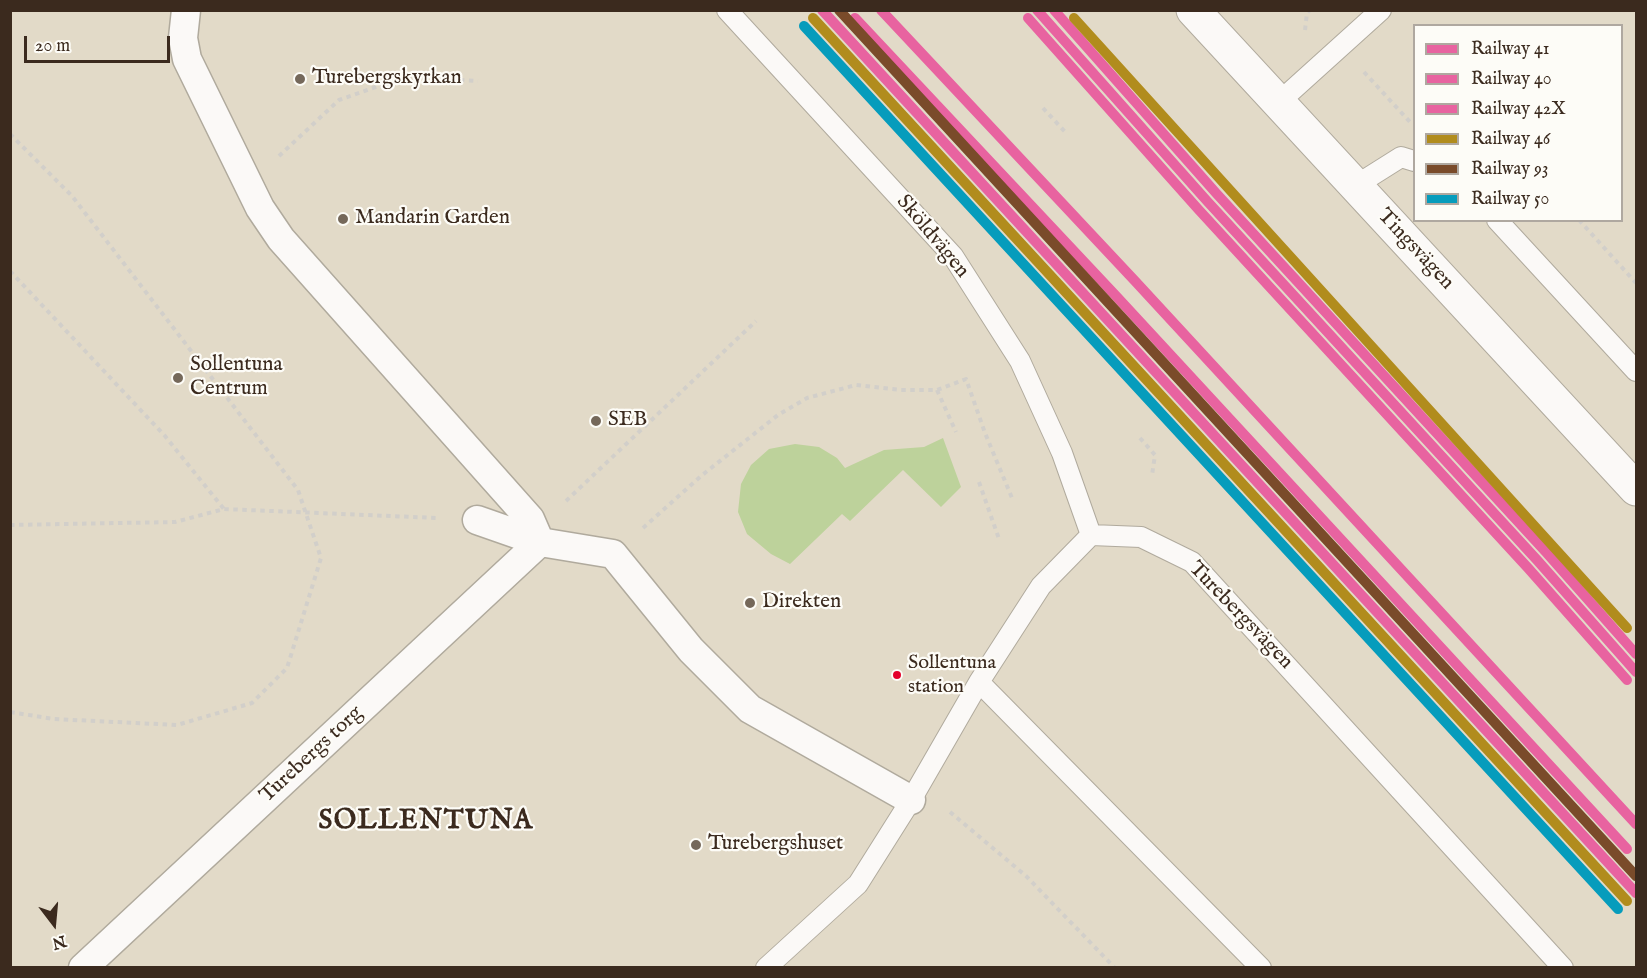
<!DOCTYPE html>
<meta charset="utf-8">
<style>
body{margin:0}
#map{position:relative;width:1647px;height:978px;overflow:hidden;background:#e2dac8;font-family:"IM FELL English",serif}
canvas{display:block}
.frame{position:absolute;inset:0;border:12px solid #3b2a1e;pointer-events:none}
.legend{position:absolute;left:1413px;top:24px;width:210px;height:198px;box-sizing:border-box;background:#fdfcf7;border:2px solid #afa8a0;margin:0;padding:8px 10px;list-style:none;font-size:18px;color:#3b2a1e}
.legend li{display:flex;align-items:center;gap:12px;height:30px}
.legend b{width:30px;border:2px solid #afa8a0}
.north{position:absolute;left:24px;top:894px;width:60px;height:60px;-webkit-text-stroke:4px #fdfcf7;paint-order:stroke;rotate:164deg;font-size:16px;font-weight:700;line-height:24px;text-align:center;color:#3b2a1e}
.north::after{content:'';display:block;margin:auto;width:21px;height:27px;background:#3b2a1e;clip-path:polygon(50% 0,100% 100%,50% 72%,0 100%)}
.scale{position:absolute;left:24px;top:36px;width:146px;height:27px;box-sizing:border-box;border:3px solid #3b2a1e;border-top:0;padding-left:8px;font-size:18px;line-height:21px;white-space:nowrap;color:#3b2a1e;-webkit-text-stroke:4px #fdfcf7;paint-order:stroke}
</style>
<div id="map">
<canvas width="1647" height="978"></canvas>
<div class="frame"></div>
<ul class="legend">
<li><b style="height:8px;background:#e863a0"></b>Railway 41</li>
<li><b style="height:8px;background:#e863a0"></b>Railway 40</li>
<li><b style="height:8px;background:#e863a0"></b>Railway 42X</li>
<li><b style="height:8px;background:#b18c1d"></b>Railway 46</li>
<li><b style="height:8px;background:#7a4b2a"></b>Railway 93</li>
<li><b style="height:8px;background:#069cbc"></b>Railway 50</li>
</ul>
<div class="north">N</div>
<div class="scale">20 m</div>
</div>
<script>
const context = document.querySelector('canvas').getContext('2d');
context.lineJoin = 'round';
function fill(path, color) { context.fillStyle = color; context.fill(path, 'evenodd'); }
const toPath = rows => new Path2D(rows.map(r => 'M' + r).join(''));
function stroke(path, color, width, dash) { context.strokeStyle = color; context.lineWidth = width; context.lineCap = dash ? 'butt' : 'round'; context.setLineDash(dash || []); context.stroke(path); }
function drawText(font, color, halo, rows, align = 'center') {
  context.font = font + ' "IM FELL English",serif'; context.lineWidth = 4.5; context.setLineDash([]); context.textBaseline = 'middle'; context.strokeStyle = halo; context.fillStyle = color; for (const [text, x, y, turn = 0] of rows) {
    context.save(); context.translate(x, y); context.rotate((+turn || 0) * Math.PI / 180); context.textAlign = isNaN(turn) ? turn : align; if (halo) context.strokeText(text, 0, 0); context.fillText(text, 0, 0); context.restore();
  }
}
const green = toPath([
 [943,438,961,487,941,507,903,470,850,521,842,514,790,564,771,554,747,534,738,512,741,484,751,465,769,449,795,444,819,447,837,458,845,468,884,450,924,447]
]);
const path = toPath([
 [1305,30,1307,13,1310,10],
 [1364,72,1410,122],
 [1043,108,1067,134],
 [10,134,72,196,298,490,321,558,287,668,252,703,177,725,54,719,10,712],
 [279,156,339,100,404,77,478,81],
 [1579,220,1636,283],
 [10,271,165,436,224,509],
 [937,390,956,432],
 [1140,438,1155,455,1152,475],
 [979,482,999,539],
 [566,501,756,321],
 [10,525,175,522,224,509,437,518],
 [643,528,701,476,778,415,807,398,856,385,901,390,937,390,966,379,985,433,1012,498],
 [950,812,1026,876,1115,968]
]);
const service = toPath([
 [727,10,953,256,1020,361,1062,453,1091,535],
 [1278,103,1381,10],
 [1355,186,1401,157,1414,161],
 [1497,220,1636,371],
 [979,682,1261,968],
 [766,968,858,884,911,800,979,682,1041,586,1091,535,1141,537,1192,562,1563,968]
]);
const pedestrian = toPath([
 [186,10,183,38,187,59,260,208,281,239,530,519,540,542],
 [477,520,540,542,613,554,691,650,750,709,911,800],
 [83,968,540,542]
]);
const minor = toPath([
 [1193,10,1636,489]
]);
const rail1 = toPath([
 [822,10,1636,893],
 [1037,10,1207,201,1537,560,1636,672]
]);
const rail2 = toPath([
 [855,18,1117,297,1627,849],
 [1028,18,1198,209,1528,568,1627,680]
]);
const rail3 = toPath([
 [881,10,1135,281,1636,824],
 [1054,10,1216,193,1546,552,1636,654]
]);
const rail4 = toPath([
 [813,18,1627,901],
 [1074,18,1627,628]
]);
const rail5 = toPath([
 [839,10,1636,876]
]);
const rail6 = toPath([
 [804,26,1618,909]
]);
const markers = [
 [300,79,6,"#75685a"],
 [343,219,6,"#75685a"],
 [178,378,6,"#75685a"],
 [596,421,6,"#75685a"],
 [750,603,6,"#75685a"],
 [897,675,5,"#e4002b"],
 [696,845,6,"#75685a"]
];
const busNames = [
 ["Sollentuna",908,664],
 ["station",908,688]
];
const poiNames = [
 ["Turebergskyrkan",312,79],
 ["Mandarin Garden",355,219],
 ["Sollentuna",190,366],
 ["Centrum",190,390],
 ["SEB",608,421],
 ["Direkten",762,603],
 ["Turebergshuset",708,845]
];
const streetNames = [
 ["Sköldvägen",932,237,50],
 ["Tingsvägen",1415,250,47],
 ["Turebergsvägen",1240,616,46],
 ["Turebergs torg",312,755,-43]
];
const districtNames = [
 ["SOLLENTUNA",426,822]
];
fill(green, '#bdd29b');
stroke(service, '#b0aa9d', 22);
stroke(pedestrian, '#b0aa9d', 31);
stroke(minor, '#b0aa9d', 35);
stroke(path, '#d2cfca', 4, [4.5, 4.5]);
stroke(service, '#fbf9f7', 20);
stroke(pedestrian, '#fbf9f7', 28);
stroke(minor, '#fbf9f7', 33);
stroke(rail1, '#e863a0', 10);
stroke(rail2, '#e863a0', 10);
stroke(rail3, '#e863a0', 10);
stroke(rail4, '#b18c1d', 10);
stroke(rail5, '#7a4b2a', 10);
stroke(rail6, '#069cbc', 10);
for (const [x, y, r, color] of markers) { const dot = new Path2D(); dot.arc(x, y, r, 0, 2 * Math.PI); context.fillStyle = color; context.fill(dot); stroke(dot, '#fdfcf7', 2); }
drawText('20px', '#3b2a1e', '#fdfcf7', busNames, 'left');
drawText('21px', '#3b2a1e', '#fdfcf7', poiNames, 'left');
drawText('21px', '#3b2a1e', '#fdfcf7', streetNames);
context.letterSpacing = '1.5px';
drawText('bold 27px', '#3b2a1e', '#fdfcf7', districtNames);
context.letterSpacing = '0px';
</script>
